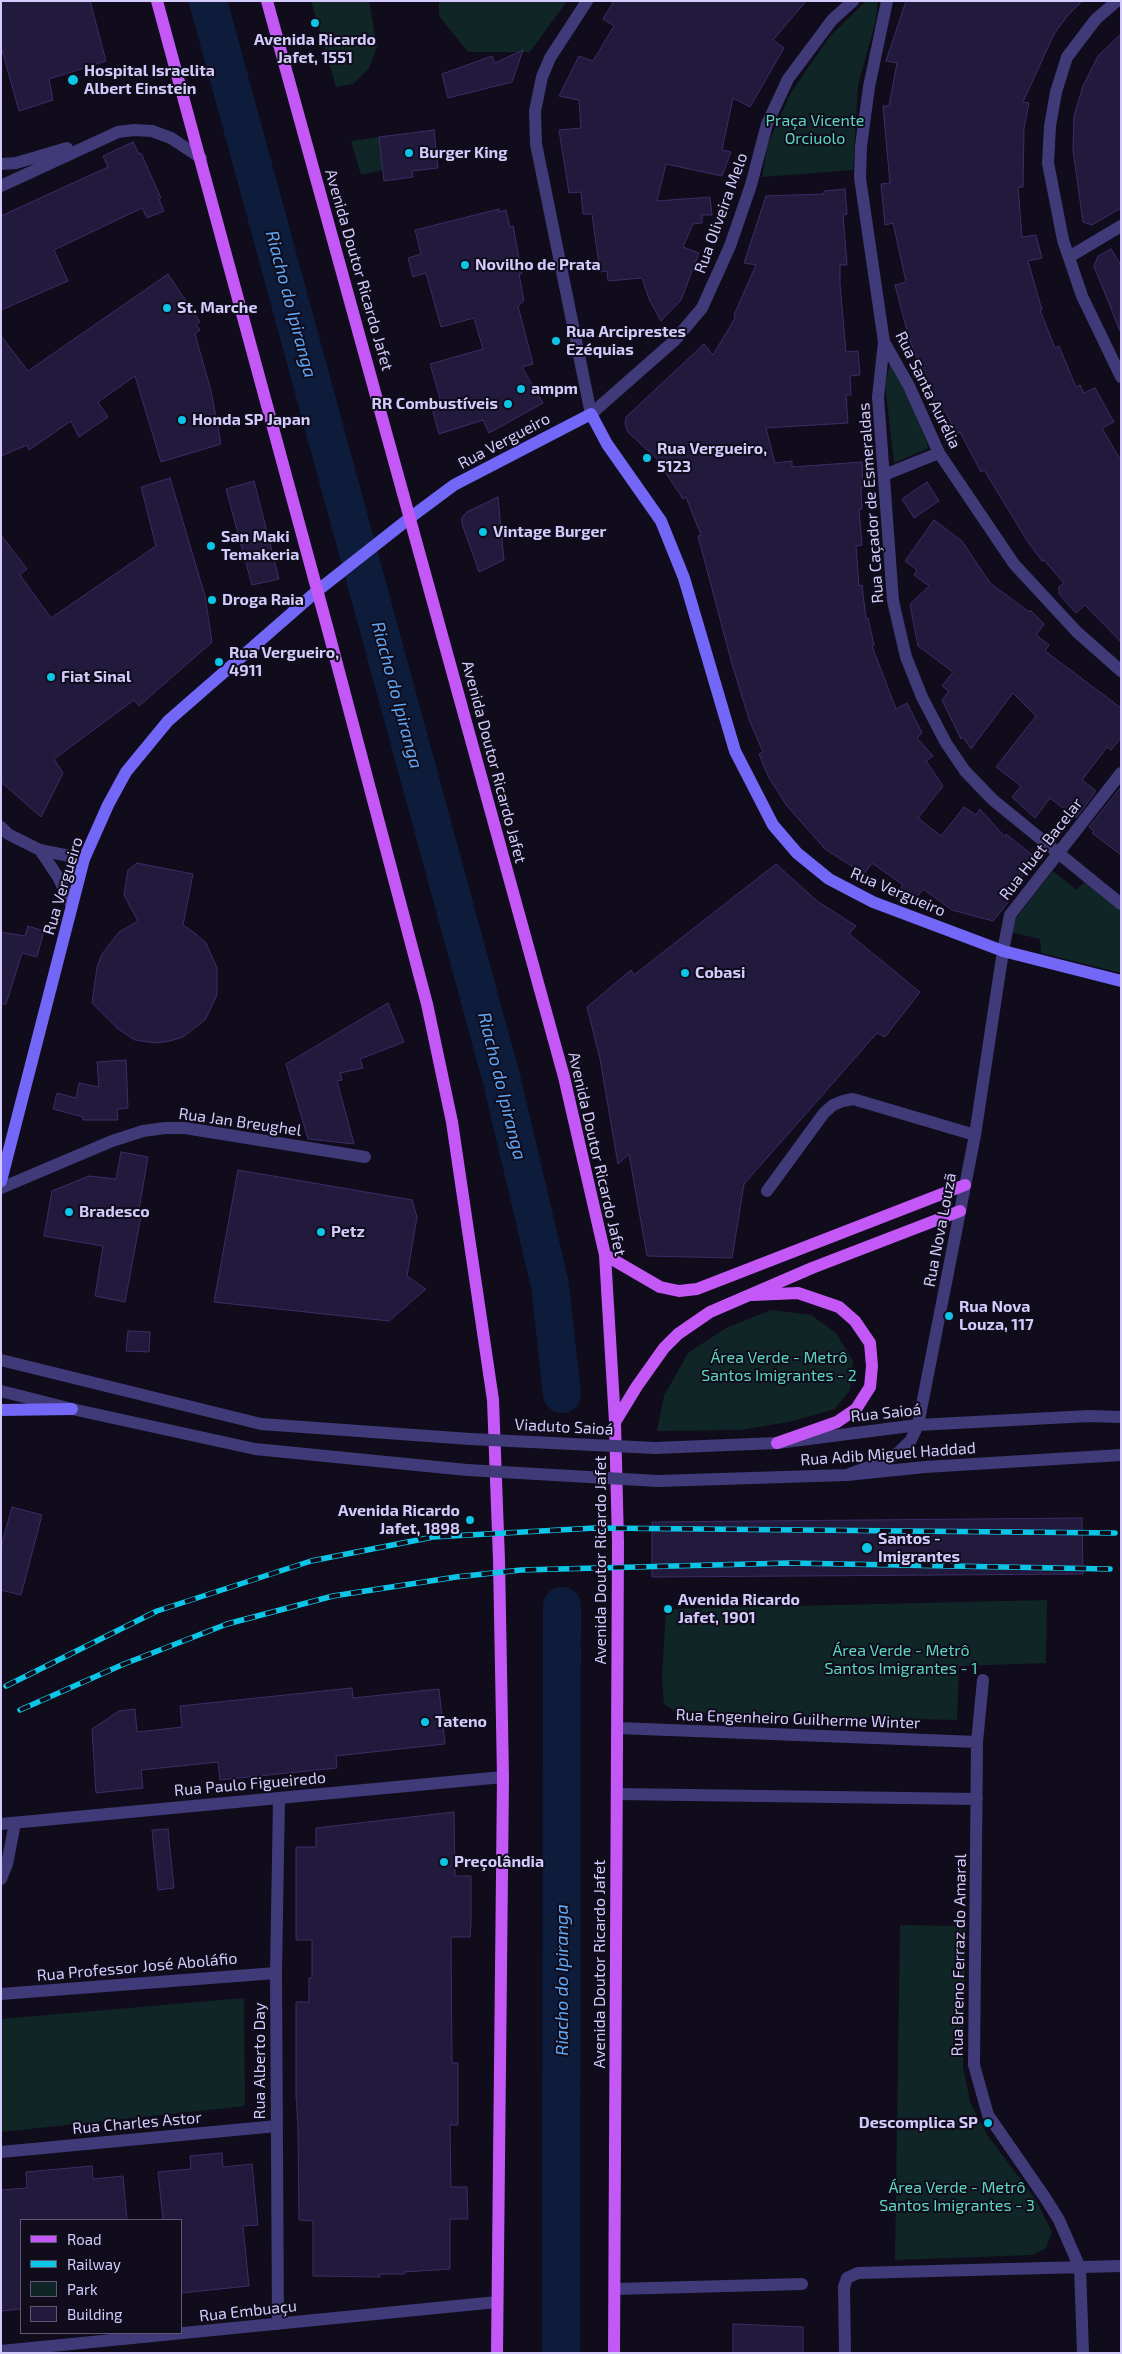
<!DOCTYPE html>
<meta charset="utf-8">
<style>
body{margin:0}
#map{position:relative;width:1122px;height:2354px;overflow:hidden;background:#100c1c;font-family:"Exo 2",sans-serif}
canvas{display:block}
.frame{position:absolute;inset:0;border:2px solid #d3cbfc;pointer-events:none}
.legend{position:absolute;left:20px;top:2219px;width:162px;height:115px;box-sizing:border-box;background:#100c1c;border:1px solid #5e5876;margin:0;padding:6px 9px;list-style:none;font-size:15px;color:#d3cbfc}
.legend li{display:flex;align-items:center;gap:10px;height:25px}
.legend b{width:25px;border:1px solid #5e5876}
</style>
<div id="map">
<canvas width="1122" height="2354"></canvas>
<div class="frame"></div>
<ul class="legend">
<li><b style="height:6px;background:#c358f6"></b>Road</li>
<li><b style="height:6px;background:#0dc5e6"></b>Railway</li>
<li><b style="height:14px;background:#102526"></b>Park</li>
<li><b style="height:14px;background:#221a3c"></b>Building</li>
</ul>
</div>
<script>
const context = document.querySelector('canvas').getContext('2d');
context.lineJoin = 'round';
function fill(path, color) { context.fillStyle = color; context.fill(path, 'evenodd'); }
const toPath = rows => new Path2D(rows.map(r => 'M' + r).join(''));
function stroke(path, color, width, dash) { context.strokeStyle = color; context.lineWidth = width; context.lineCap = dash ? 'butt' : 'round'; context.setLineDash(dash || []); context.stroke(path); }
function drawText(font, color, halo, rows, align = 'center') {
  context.font = font + ' "Exo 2",sans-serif'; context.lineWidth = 4; context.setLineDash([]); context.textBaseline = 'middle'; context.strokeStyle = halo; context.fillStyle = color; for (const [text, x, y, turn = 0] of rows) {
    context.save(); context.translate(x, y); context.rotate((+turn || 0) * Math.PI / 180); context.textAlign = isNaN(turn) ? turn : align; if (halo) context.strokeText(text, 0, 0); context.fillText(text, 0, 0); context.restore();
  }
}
const green = toPath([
 [311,1,369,1,377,47,369,68,353,84,336,87],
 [439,1,567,1,530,52,468,52,439,16],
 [866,1,878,1,876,20,858,85,853,170,762,177,768,144,790,94,830,36],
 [379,137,383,170,361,175,351,141],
 [890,364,904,386,929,448,894,463,885,384],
 [1053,871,1077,890,1084,882,1121,911,1121,973,1041,953,1040,939,1006,931],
 [771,1310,811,1315,836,1333,853,1361,850,1390,835,1409,789,1422,740,1430,657,1431,664,1396,688,1353,726,1328],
 [1047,1600,1046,1663,959,1666,957,1720,678,1713,664,1704,662,1678,666,1609],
 [900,1925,966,1926,963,2067,970,2102,988,2136,1036,2200,1052,2232,1046,2248,1033,2255,895,2260],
 [244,1998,245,2106,1,2132,1,2019]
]);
const river = toPath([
 [208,1,502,1081,550,1285,562,1394],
 [561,2353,562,1606]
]);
const building = toPath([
 [1,1,90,1,106,61,49,79,53,100,19,111,1,46,1,1],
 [614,1,806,1,773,40,784,48,750,107,733,98,722,150,731,152,722,176,666,164,657,201,710,197,712,215,702,215,702,223,693,224,683,247,699,253,681,300,661,321,649,299,642,278,608,281,607,271,600,272,592,214,583,214,581,192,569,193,559,130,581,128,579,100,559,96,579,56,593,61,614,26,603,19,614,1],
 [906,1,1082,1,1068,15,1054,34,1023,102,1029,103,1024,128,1023,187,1018,187,1022,237,1036,235,1042,258,1028,261,1042,310,1040,310,1055,348,1059,346,1076,387,1080,385,1084,393,1095,388,1114,422,1102,428,1121,461,1121,642,1085,605,1076,613,1059,594,1059,587,1064,583,1044,560,1042,561,1028,542,984,470,981,472,960,432,957,434,945,411,939,414,909,338,895,285,906,282,893,223,885,225,881,184,890,183,883,106,889,106,897,63,886,61,906,1],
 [1121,34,1121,208,1092,225,1083,222,1073,150,1074,116,1083,86,1098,56,1121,34],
 [523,50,512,82,448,98,442,74,492,56,495,63,523,50],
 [434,130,438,168,412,171,413,177,384,181,379,137,434,130],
 [133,142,139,154,141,153,161,198,159,199,164,211,147,218,142,208,54,250,68,281,1,310,1,216,108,167,103,156,133,142],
 [845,189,847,214,843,215,847,265,840,265,840,284,846,352,858,351,860,375,850,376,851,395,846,395,848,423,766,428,775,463,792,461,792,467,862,462,863,488,861,488,862,509,859,509,862,545,856,546,859,586,862,585,866,619,868,618,874,645,872,646,896,709,907,703,922,733,917,738,933,756,926,761,943,786,918,818,941,836,964,807,976,815,980,809,1005,837,1006,834,1036,858,1006,897,1010,900,993,921,952,910,923,889,917,897,899,890,903,885,872,863,864,874,825,849,787,806,768,776,759,754,763,752,750,722,732,664,698,536,701,535,686,497,683,499,656,458,628,432,625,424,626,417,704,344,713,355,735,318,734,315,756,265,744,263,766,196,824,194,824,191,845,189],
 [499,209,499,212,506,210,510,227,513,226,522,274,519,274,524,301,518,306,533,364,522,367,543,403,489,433,483,420,439,434,431,405,441,402,430,364,483,349,474,318,441,327,426,273,413,277,408,258,421,254,415,230,499,209],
 [1111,249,1121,265,1120,331,1094,266,1098,256,1111,249],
 [168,274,200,322,196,324,200,330,195,334,211,391,221,444,161,462,135,376,98,402,108,417,79,437,71,421,29,450,27,445,1,456,1,336,28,371,168,274],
 [170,478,205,596,212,642,139,706,134,700,54,759,63,773,41,817,1,782,1,535,27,569,20,575,51,618,156,546,141,487,170,478],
 [254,481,279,579,252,585,226,489,254,481],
 [927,482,939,501,914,518,902,499,927,482],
 [498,497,504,560,479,572,462,524,462,517,467,512,498,497],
 [934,520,962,541,990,583,1029,612,1030,610,1044,624,1036,635,1049,645,1045,651,1121,708,1121,738,1111,750,1107,747,1082,780,1096,791,1076,818,1050,798,1035,818,1012,797,1021,786,996,767,1036,716,1013,693,971,749,963,737,961,739,942,700,949,691,942,686,953,672,918,646,910,604,929,586,914,575,917,570,905,561,934,520],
 [1121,787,1121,855,1092,833,1094,831,1089,827,1121,787],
 [137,863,193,874,183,925,196,934,206,943,217,968,217,995,205,1020,183,1037,170,1041,156,1043,135,1040,118,1029,92,1003,97,967,102,954,119,932,138,921,124,895,128,870,137,863],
 [776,864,817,901,856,926,849,934,920,992,885,1037,877,1033,744,1184,732,1258,647,1256,629,1154,618,1164,600,1059,587,1007,631,970,634,975,776,864],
 [28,926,44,931,37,957,22,953,6,1004,1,1004,1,932,25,936,28,926],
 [388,1003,404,1042,360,1059,363,1068,340,1073,342,1080,337,1081,354,1144,308,1139,286,1064,388,1003],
 [126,1060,128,1108,117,1109,118,1120,83,1120,83,1117,53,1109,57,1093,76,1098,79,1083,99,1087,97,1062,126,1060],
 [121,1152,148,1157,138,1215,141,1216,125,1302,95,1296,103,1246,44,1236,52,1191,89,1176,116,1179,121,1152],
 [238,1170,412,1200,417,1217,407,1276,426,1289,389,1321,214,1302,238,1170],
 [128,1331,150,1332,149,1352,126,1351,128,1331],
 [12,1507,42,1515,21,1595,1,1590,1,1547,12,1507],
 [1082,1518,1083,1574,652,1577,652,1522,1082,1518],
 [352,1688,353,1698,439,1689,445,1744,336,1756,337,1768,220,1780,218,1762,141,1770,143,1788,96,1793,92,1729,119,1711,135,1709,137,1732,182,1727,180,1706,352,1688],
 [454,1812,455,1876,471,1876,471,1924,470,1937,451,1937,452,2063,458,2063,458,2125,450,2125,451,2187,467,2187,468,2219,450,2219,450,2269,404,2272,404,2274,379,2274,380,2277,313,2276,313,2221,299,2220,298,2127,296,2095,296,2002,309,2002,309,1978,312,1978,312,1940,296,1940,296,1847,316,1847,316,1828,454,1812],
 [168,1829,174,1888,158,1890,152,1830,168,1829],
 [222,2153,223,2167,252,2164,258,2225,243,2226,249,2286,181,2293,181,2220,163,2220,158,2172,191,2169,190,2156,222,2153],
 [92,2166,93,2179,123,2176,127,2220,21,2220,21,2309,1,2311,1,2190,27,2188,26,2172,92,2166],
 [733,2324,803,2327,803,2353,733,2353,733,2324]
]);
const minor = toPath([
 [587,1,550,58,542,77,535,111,536,144,591,414,674,341,702,308,730,246,751,185,767,124,788,79,832,20,853,1],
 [887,1,869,87,861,146,860,178,884,342,909,386,939,453,1014,564,1077,632,1121,671],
 [1117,1,1096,19,1067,57,1056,92,1050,126,1048,163,1063,240,1082,296,1121,377],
 [1,164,16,163,67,148],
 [1,186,118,132,134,130,152,131,171,138,201,158],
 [1069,257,1121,226],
 [884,342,878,397,893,601,906,657,922,697,946,743,965,771,993,800,1121,904],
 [884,475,939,453],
 [1,827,8,834,40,850,84,859],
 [40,850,58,877,72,906],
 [1003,951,1010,915,1121,773],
 [1,1188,112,1141,143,1131,165,1128,185,1128,365,1157],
 [767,1191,824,1113,833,1105,843,1101,853,1099,975,1135],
 [983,1680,977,1742,974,2065,988,2115,1046,2199,1059,2220,1080,2268,1083,2353],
 [618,1728,977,1742],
 [617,1794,977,1799],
 [1,1824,503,1777],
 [1,1879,7,1864,15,1823],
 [1,1994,276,1973],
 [1,2152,277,2126],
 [615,2289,802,2284],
 [278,2324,276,1973,279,1798],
 [1,2351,497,2302],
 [845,2353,844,2287,847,2278,858,2273,1121,2266]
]);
const tertiary = toPath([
 [1,1360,261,1424,470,1439],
 [1,1391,72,1409,255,1449,467,1470],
 [655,1448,777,1443,918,1425,1089,1416,1121,1417],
 [847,1475,885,1461,899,1452,911,1440,918,1425,975,1135,1003,951],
 [658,1481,847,1475,925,1467,1121,1455]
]);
const secondary = toPath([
 [1,1181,84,859,108,805,126,772,168,721,317,591,411,517,454,485,591,414,607,444,661,521,684,578,735,751,773,825,797,853,829,879,873,902,1003,951,1121,981],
 [1,1410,72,1409]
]);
const primary = toPath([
 [157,1,328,630,427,1004,452,1122,493,1400,499,1560,503,1777,497,2353],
 [267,1,564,1077,605,1255,615,1422,618,1542,614,2353],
 [605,1255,660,1287,679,1291,697,1289,965,1185],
 [753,1295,798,1293,839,1307,855,1321,870,1343,872,1366,870,1387,856,1409,837,1422,777,1443],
 [615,1422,637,1386,664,1348,678,1334,710,1312,812,1268,960,1211]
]);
const rail = toPath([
 [6,1686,157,1611,311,1561,433,1537,595,1528,1115,1533],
 [20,1710,124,1664,227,1624,333,1596,456,1577,521,1570,789,1563,1110,1569]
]);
const tertiaryBridge = toPath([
 [470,1439,655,1448],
 [467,1470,658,1481]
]);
const markers = [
 [315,23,5,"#0dc5e6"],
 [73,80,6,"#0dc5e6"],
 [409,153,5,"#0dc5e6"],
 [465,265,5,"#0dc5e6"],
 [167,308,5,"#0dc5e6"],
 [556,341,5,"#0dc5e6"],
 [521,389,5,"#0dc5e6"],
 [508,404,5,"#0dc5e6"],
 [182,420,5,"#0dc5e6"],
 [647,458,5,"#0dc5e6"],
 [483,532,5,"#0dc5e6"],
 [211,546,5,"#0dc5e6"],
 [212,600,5,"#0dc5e6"],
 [219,662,5,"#0dc5e6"],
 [51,677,5,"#0dc5e6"],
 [685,973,5,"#0dc5e6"],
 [69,1212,5,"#0dc5e6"],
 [321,1232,5,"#0dc5e6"],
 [949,1316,5,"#0dc5e6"],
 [470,1520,5,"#0dc5e6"],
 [867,1548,6,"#0dc5e6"],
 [668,1609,5,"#0dc5e6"],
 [425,1722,5,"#0dc5e6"],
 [444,1862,5,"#0dc5e6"],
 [988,2123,5,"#0dc5e6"]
];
const poiNames = [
 ["Avenida Ricardo",315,40,"center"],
 ["Jafet, 1551",315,58,"center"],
 ["Hospital Israelita",84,71],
 ["Albert Einstein",84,89],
 ["Burger King",419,153],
 ["Novilho de Prata",475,265],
 ["St. Marche",177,308],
 ["Rua Arciprestes",566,332],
 ["Ezéquias",566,350],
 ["ampm",531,389],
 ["RR Combustíveis",498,404,"right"],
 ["Honda SP Japan",192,420],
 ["Rua Vergueiro,",657,449],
 ["5123",657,467],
 ["Vintage Burger",493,532],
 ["San Maki",221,537],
 ["Temakeria",221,555],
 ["Droga Raia",222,600],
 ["Rua Vergueiro,",229,653],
 ["4911",229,671],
 ["Fiat Sinal",61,677],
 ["Cobasi",695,973],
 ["Bradesco",79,1212],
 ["Petz",331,1232],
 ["Rua Nova",959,1307],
 ["Louza, 117",959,1325],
 ["Avenida Ricardo",460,1511,"right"],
 ["Jafet, 1898",460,1529,"right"],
 ["Santos -",878,1539],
 ["Imigrantes",878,1557],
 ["Avenida Ricardo",678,1600],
 ["Jafet, 1901",678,1618],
 ["Tateno",435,1722],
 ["Preçolândia",454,1862],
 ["Descomplica SP",978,2123,"right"]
];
const parkNames = [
 ["Praça Vicente",815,121],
 ["Orciuolo",815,139],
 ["Área Verde - Metrô",779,1358],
 ["Santos Imigrantes - 2",779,1376],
 ["Área Verde - Metrô",901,1651],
 ["Santos Imigrantes - 1",901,1669],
 ["Área Verde - Metrô",957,2188],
 ["Santos Imigrantes - 3",957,2206]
];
const streetNames = [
 ["Rua Oliveira Melo",721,213,-70],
 ["Avenida Doutor Ricardo Jafet",359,270,74],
 ["Rua Santa Aurélia",928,390,64],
 ["Rua Vergueiro",504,441,-28],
 ["Rua Caçador de Esmeraldas",871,503,-94],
 ["Avenida Doutor Ricardo Jafet",494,762,75],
 ["Rua Huet Bacelar",1041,849,-52],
 ["Rua Vergueiro",63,886,-73],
 ["Rua Vergueiro",898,892,23],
 ["Rua Jan Breughel",240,1122,8],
 ["Avenida Doutor Ricardo Jafet",597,1154,77],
 ["Rua Nova Louzã",940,1230,-79],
 ["Rua Saioá",886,1413,-6],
 ["Viaduto Saioá",564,1427,3],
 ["Rua Adib Miguel Haddad",888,1454,-4],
 ["Avenida Doutor Ricardo Jafet",601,1560,-90],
 ["Rua Engenheiro Guilherme Winter",798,1719,2],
 ["Rua Paulo Figueiredo",250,1784,-5],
 ["Rua Breno Ferraz do Amaral",959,1955,-89],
 ["Avenida Doutor Ricardo Jafet",600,1964,-90],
 ["Rua Professor José Aboláfio",137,1967,-5],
 ["Rua Alberto Day",260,2061,-90],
 ["Rua Charles Astor",137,2123,-5],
 ["Rua Embuaçu",248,2311,-6]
];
const waterNames = [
 ["Riacho do Ipiranga",291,304,75],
 ["Riacho do Ipiranga",397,695,75],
 ["Riacho do Ipiranga",502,1086,76],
 ["Riacho do Ipiranga",562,1980,-90]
];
fill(green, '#102526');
stroke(river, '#0d1c3b', 38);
fill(building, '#221a3c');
stroke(building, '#3b2d67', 1);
stroke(minor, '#403a79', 12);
stroke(tertiary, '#403a79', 12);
stroke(secondary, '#7267f6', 12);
stroke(primary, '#c358f6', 12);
stroke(rail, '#0dc5e6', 5.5);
stroke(rail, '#100c1c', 4, [11]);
stroke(tertiaryBridge, '#403a79', 12);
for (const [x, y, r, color] of markers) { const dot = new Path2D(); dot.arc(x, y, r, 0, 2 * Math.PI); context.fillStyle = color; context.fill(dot); stroke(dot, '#100c1c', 2); }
drawText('bold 16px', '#d3cbfc', '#100c1c', poiNames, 'left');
drawText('16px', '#5cd7be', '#100c1c', parkNames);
drawText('16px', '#d3cbfc', '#100c1c', streetNames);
drawText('italic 18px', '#5fa8f6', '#100c1c', waterNames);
</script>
